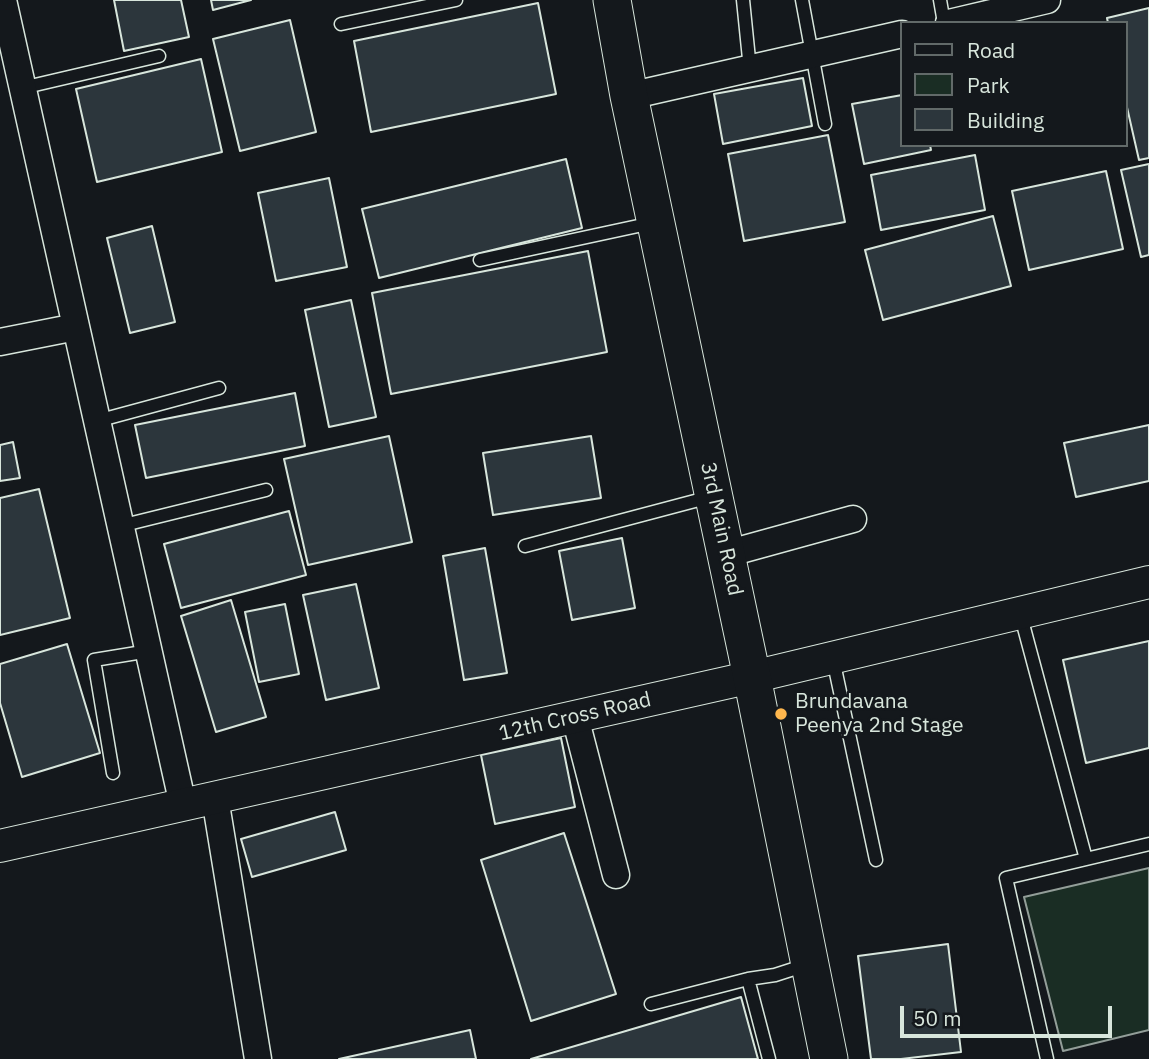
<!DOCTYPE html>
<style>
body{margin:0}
#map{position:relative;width:1149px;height:1059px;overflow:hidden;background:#14181c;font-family:"IBM Plex Sans",sans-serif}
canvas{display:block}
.legend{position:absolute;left:900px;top:21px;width:228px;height:126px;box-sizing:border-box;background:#14181c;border:2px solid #626a69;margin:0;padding:9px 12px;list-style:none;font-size:21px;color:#d8e6dc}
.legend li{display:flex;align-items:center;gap:14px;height:35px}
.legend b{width:35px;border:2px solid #626a69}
.scale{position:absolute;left:900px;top:1006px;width:212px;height:32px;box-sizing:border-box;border:4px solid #d8e6dc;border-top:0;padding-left:9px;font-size:21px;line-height:24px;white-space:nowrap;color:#d8e6dc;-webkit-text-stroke:5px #14181c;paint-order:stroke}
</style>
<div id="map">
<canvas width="1149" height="1059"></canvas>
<ul class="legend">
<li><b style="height:9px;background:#14181c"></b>Road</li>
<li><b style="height:19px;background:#1a2d24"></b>Park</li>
<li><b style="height:19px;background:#2c363c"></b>Building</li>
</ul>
<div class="scale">50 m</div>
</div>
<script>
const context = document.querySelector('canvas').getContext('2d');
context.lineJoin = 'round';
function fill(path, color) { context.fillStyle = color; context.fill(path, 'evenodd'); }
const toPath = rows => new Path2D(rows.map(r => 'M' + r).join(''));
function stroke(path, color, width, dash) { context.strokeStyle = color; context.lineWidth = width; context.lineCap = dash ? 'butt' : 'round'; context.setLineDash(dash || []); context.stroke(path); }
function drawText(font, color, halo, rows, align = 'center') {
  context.font = font + ' "IBM Plex Sans",sans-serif'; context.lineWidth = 5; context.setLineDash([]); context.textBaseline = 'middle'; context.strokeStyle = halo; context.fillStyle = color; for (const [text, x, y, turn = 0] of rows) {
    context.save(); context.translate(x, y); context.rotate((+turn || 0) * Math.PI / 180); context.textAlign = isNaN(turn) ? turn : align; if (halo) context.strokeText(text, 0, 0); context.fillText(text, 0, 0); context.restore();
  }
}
const green = toPath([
 [1149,868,1149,1030,1063,1051,1024,897,1149,868]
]);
const building = toPath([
 [114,0,181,0,189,37,124,51,114,0],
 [211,0,251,0,213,10,211,0],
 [538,3,556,94,371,132,354,41,538,3],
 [1149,8,1149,158,1139,160,1126,103,1126,23,1108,23,1107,18,1149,8],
 [290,20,316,132,240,151,213,39,290,20],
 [201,59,222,152,97,182,76,89,201,59],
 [803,78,812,126,723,144,714,94,803,78],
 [902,95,902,145,930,145,931,150,864,164,852,104,902,95],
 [828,135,845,222,744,241,728,154,828,135],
 [975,155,985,210,881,230,871,175,975,155],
 [566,159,582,228,379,278,362,209,566,159],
 [1149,164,1149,255,1141,257,1121,170,1149,164],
 [1106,171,1123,249,1029,270,1012,191,1106,171],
 [329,178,347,267,276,281,258,193,329,178],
 [993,216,1011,286,883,320,865,250,993,216],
 [152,226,175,322,130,333,107,238,152,226],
 [588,251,607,352,391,394,372,293,588,251],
 [351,300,376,417,329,427,305,310,351,300],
 [295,393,305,446,146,478,135,425,295,393],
 [1149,425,1149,481,1076,497,1064,443,1149,425],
 [389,436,412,542,308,565,284,459,389,436],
 [591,436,601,498,493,515,483,453,591,436],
 [13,442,20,478,0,481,0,445,13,442],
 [39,489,70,618,0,635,0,498,39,489],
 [289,511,306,575,181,608,164,544,289,511],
 [622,538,635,608,572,620,559,551,622,538],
 [485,548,507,673,464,680,443,556,485,548],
 [356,584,379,688,326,700,303,595,356,584],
 [231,600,266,717,216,732,181,616,231,600],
 [285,604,299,674,259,682,245,612,285,604],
 [1149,641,1149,748,1086,763,1063,660,1149,641],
 [67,644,100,753,22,777,0,703,0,664,67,644],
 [561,738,575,807,495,824,481,755,561,738],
 [335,812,346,850,252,877,241,839,335,812],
 [564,833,616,994,531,1021,481,860,564,833],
 [948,944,961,1052,901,1059,871,1059,858,956,948,944],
 [741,997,758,1059,531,1059,741,997],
 [470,1030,476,1059,339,1059,470,1030]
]);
const service = toPath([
 [743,0,750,69],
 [802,0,825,124],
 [940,0,944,23],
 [341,24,456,0],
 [22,88,159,56],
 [480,260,652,223],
 [97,421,219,388],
 [120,526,266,490],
 [525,546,710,497],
 [1020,613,1086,859],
 [833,659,876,860],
 [113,773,94,660,149,651],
 [748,979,769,1059],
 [651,1004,748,979,775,975,806,965],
 [1047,1059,1006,878,1149,844]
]);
const minor = toPath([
 [3,0,183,805],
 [949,23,1047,0],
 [629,96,902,34],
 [0,342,76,327],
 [726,554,853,519],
 [575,717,616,875],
 [215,798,258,1059]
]);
const tertiary = toPath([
 [0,846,752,677,1149,582]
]);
const secondary = toPath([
 [612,0,629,96,752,677,829,1059]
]);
const markers = [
 [781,714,7,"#ffb74d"]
];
const streetNames = [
 ["3rd Main Road",721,529,78],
 ["12th Cross Road",575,717,-13]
];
const poiNames = [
 ["Brundavana",795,702],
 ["Peenya 2nd Stage",795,726]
];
fill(green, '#1a2d24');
stroke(green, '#939e99', 2);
fill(building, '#2c363c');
stroke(building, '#d8e6dc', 2);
stroke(service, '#d8e6dc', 15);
stroke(minor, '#d8e6dc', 29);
stroke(tertiary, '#d8e6dc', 34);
stroke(secondary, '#d8e6dc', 39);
stroke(service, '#14181c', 12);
stroke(minor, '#14181c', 26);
stroke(tertiary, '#14181c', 32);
stroke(secondary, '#14181c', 37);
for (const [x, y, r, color] of markers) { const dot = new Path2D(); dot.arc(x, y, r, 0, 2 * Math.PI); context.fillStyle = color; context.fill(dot); stroke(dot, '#14181c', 2.5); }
drawText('21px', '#d8e6dc', '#14181c', streetNames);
drawText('21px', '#d8e6dc', '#14181c', poiNames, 'left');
</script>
